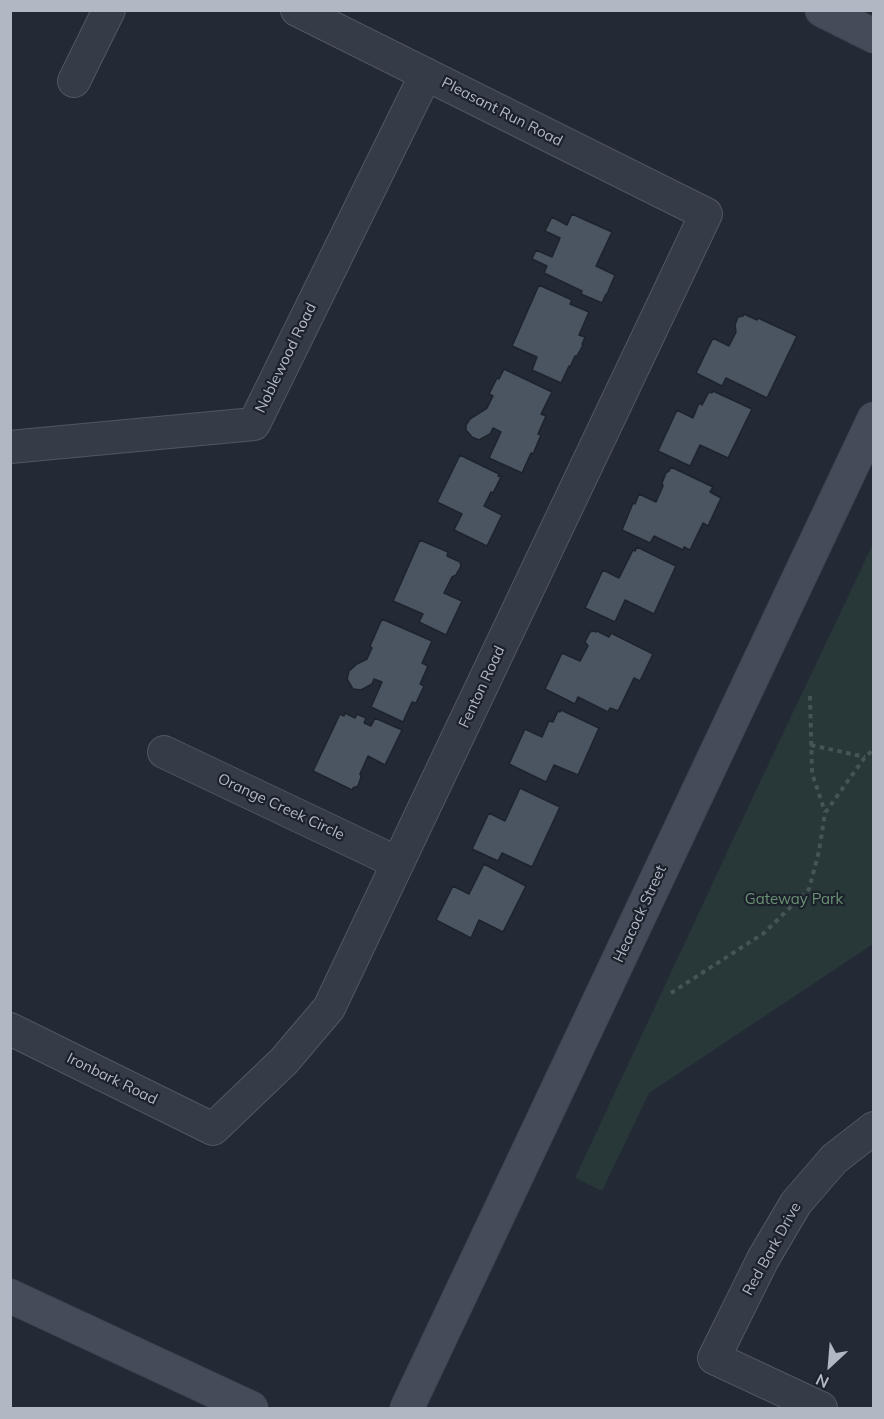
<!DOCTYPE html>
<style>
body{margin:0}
#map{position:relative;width:884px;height:1419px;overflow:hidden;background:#232a36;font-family:Mulish,sans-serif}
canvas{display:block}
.frame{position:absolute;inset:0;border:12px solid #b1b7c3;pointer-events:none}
.north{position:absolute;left:800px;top:1335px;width:60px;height:60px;-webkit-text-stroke:4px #1c222b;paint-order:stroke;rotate:206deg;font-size:16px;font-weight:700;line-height:24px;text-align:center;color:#b1b7c3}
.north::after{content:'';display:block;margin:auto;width:21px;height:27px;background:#b1b7c3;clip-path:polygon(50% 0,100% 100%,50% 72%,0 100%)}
</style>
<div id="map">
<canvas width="884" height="1419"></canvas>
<div class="frame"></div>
<div class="north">N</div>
</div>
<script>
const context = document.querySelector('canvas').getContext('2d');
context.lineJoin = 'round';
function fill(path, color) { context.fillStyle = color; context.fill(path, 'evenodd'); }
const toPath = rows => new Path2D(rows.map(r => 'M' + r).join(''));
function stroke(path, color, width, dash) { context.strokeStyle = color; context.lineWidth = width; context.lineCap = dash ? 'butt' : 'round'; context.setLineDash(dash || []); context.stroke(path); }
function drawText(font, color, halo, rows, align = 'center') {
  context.font = font + ' Mulish,sans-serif'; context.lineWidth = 4.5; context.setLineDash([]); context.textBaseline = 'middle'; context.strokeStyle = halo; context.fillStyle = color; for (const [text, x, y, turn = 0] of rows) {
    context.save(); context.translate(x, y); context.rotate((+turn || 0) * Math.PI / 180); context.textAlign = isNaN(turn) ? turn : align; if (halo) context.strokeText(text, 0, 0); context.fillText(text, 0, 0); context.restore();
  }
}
const green = toPath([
 [873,544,873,944,649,1093,602,1191,575,1178,760,782]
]);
const building = toPath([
 [572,214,612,232,596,266,615,275,607,294,606,294,602,303,581,294,582,291,544,273,547,266,532,259,536,250,552,257,560,238,545,231,552,217,567,225,572,214],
 [539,285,572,300,570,304,589,312,579,335,585,337,582,344,583,345,577,356,575,356,570,367,569,366,561,383,532,370,537,357,512,346,539,285],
 [744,314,757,320,758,318,797,336,767,398,726,378,722,386,696,373,713,338,729,346,736,332,735,325,738,317,743,316,744,314],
 [504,369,552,392,541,414,546,416,538,434,541,435,533,454,531,453,522,473,489,458,501,432,493,428,490,434,479,440,472,437,466,430,466,425,470,419,487,408,493,396,489,394,497,378,499,379,504,369],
 [713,391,752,409,728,458,700,445,690,466,658,451,677,410,693,418,699,403,702,405,709,392,712,393,713,391],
 [460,455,499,474,498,476,501,477,493,493,491,492,484,506,502,515,487,546,454,530,462,514,437,502,460,455],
 [671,467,713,487,710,492,721,498,708,526,703,523,690,550,684,547,683,550,654,536,650,543,622,530,633,503,635,504,639,494,656,502,663,486,662,483,666,473,669,471,671,467],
 [420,540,448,552,447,556,460,562,461,566,456,575,452,577,444,593,462,601,446,635,419,622,423,614,393,601,420,540],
 [637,547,676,566,654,614,625,600,615,622,585,608,603,570,619,578,633,550,635,551,637,547],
 [382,619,432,641,422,663,428,666,420,684,424,686,416,703,412,702,403,722,371,707,382,682,374,679,372,684,361,690,353,689,347,679,349,671,357,664,367,659,372,648,370,646,382,619],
 [594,631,596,632,597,631,609,637,611,633,653,654,640,681,634,678,618,711,610,708,608,712,578,697,575,704,545,689,562,653,580,661,588,646,585,642,590,632,594,631],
 [561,710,599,728,578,775,554,765,546,782,509,764,525,729,542,737,549,721,553,722,558,711,560,712,561,710],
 [345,713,355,718,357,714,366,718,364,723,371,726,375,718,402,730,385,765,368,756,360,774,361,777,358,786,353,788,352,790,313,771,340,714,344,716,345,713],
 [520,788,560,807,532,867,502,853,498,861,472,849,489,813,505,821,520,788],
 [484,864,526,886,503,932,479,920,471,938,436,920,453,886,469,894,484,864]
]);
const path = toPath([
 [810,696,812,773,825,812],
 [811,745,865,757],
 [671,993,764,933,809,889,819,851,825,813,865,757,874,749]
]);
const street = toPath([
 [74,81,109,10],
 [10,447,254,424,426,74],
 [164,752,398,863],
 [10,1029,213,1129,284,1061,329,1008,706,214,297,10],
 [821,1408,714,1358,763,1259,796,1203,834,1159,874,1128]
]);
const secondary = toPath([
 [822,10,874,36],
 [10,1296,251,1408],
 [407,1408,874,419]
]);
const streetNames = [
 ["Pleasant Run Road",502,112,27],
 ["Noblewood Road",286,358,-64],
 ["Fenton Road",482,687,-65],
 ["Orange Creek Circle",281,807,25],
 ["Heacock Street",640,914,-65],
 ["Ironbark Road",112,1079,26],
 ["Red Bark Drive",772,1249,-61]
];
const parkNames = [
 ["Gateway Park",794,899]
];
fill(green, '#283839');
fill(building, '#4b5461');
stroke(building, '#1d242d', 1.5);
stroke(street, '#515761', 34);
stroke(secondary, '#3f4650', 35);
stroke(path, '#445457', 4, [4.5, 4.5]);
stroke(street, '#363c47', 32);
stroke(secondary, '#454c59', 33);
drawText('15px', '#b1b7c3', '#1c222b', streetNames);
drawText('15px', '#6b9175', '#1c222b', parkNames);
</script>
